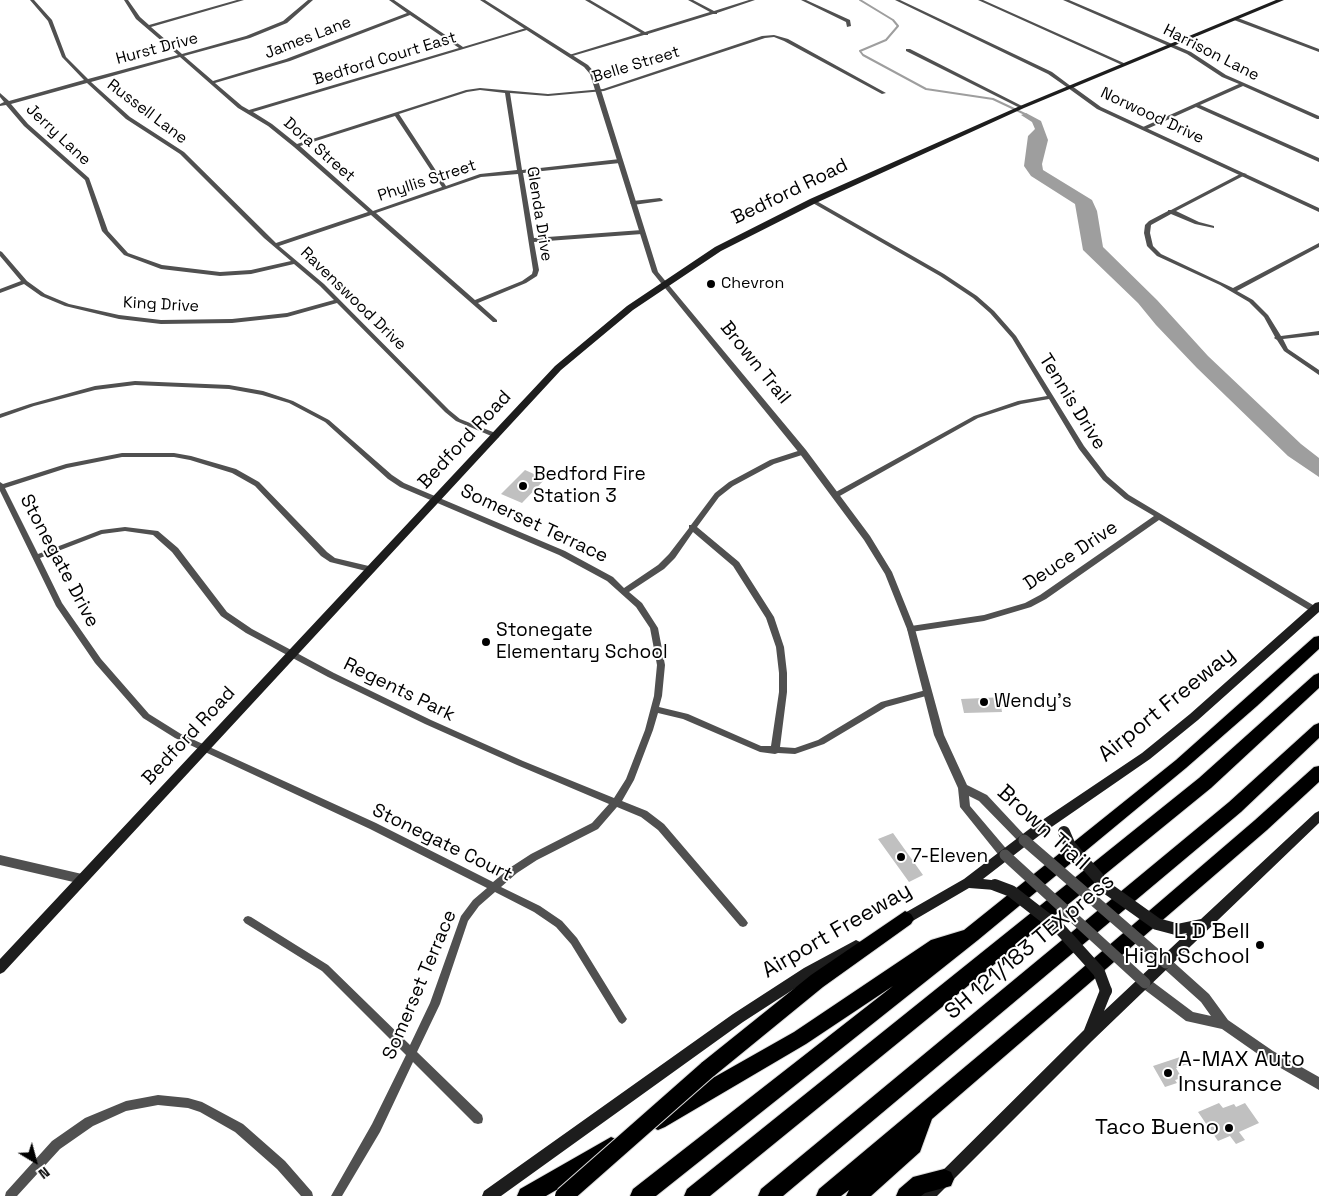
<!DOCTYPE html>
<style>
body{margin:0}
#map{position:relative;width:1319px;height:1196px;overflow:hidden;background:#fff;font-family:"Space Grotesk",sans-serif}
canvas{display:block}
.north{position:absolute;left:10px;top:1136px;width:50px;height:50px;-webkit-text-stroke:4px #fff;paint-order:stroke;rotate:143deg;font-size:14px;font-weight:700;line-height:20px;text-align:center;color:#000}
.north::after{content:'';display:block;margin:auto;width:18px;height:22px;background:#000;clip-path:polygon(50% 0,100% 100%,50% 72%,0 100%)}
</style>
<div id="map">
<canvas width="1319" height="1196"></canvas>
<div class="north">N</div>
</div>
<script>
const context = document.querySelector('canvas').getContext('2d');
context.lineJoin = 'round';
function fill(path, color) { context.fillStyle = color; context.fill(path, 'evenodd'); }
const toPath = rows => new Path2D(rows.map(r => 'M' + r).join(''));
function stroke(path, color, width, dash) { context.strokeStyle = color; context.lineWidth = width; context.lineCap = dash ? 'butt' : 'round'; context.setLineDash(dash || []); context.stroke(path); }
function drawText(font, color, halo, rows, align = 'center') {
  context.font = font + ' "Space Grotesk",sans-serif'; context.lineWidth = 4; context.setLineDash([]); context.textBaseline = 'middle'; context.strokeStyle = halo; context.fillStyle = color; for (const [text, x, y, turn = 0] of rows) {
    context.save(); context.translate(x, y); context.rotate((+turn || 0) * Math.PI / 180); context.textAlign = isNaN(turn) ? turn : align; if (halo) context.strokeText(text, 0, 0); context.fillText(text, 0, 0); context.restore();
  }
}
const water = toPath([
 [1026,113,1041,121,1048,140,1042,164,1043,170,1092,200,1097,211,1103,247,1157,300,1208,356,1301,444,1319,458,1319,477,1288,456,1197,368,1156,325,1138,303,1083,250,1075,204,1031,176,1024,166,1028,136,1035,129,1032,122,1021,115]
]);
const stream = toPath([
 [860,0,893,20,898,26,886,40,860,51,863,55,926,89,993,99,1027,115]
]);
const building = toPath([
 [525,470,545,479,522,503,501,494],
 [1005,697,1007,705,1001,706,1002,712,964,713,961,699],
 [893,833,923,875,909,882,878,839],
 [1183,1056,1188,1064,1176,1068,1182,1078,1175,1080,1177,1083,1165,1087,1153,1066],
 [1219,1103,1223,1108,1234,1104,1236,1107,1245,1103,1259,1123,1239,1132,1245,1140,1236,1144,1230,1136,1218,1141,1198,1112]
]);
const minor = toPath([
 [30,0,34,0,52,20,66,57,88,79,178,55,136,19,124,0,128,0,140,17,149,25,237,0,244,0,151,27,182,54,246,36,283,21,308,0,313,0,287,23,250,38,184,56,213,81,286,59,407,13,389,0,394,0,463,47,526,28,530,29,253,112,272,124,297,144,466,90,480,88,548,94,603,89,762,36,774,35,788,39,886,93,882,94,784,41,774,37,765,38,604,91,548,96,510,93,522,170,620,159,623,161,620,163,523,173,534,238,642,230,645,232,642,234,534,242,539,270,537,276,526,283,478,303,497,320,497,322,493,322,371,215,279,246,324,284,449,410,460,419,498,434,499,436,498,438,496,438,456,421,445,412,337,303,287,317,232,323,161,324,119,319,65,306,41,296,24,284,0,293,0,289,21,281,0,256,0,251,2,252,27,281,45,294,69,304,119,315,161,320,232,319,287,313,334,300,320,286,294,264,251,274,220,276,161,269,124,255,102,231,85,180,24,126,6,105,0,106,0,104,4,102,0,97,0,93,9,101,84,80,62,57,48,21,30,0],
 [410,15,459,48,249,110,242,106,215,83,290,61,410,15],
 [180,57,238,108,268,126,294,147,368,212,276,243,184,152,130,117,91,82,180,57],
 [87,83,126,119,180,154,264,238,291,261,251,270,220,272,162,265,128,253,108,231,89,178,28,124,11,104,87,83],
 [480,90,505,93,517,170,480,174,446,186,399,114,467,92,480,90],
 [395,116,442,187,373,211,300,146,395,116],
 [518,174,533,270,532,274,522,281,475,300,376,213,481,177,518,174],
 [585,0,590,0,645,32,710,12,688,0,693,0,714,11,749,0,755,0,717,13,717,14,713,14,648,34,648,35,644,35,569,57,569,55,641,33,585,0],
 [801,0,806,0,850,20,851,26,847,27,846,22,801,0],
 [895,0,900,0,1052,72,1072,87,1068,88,1048,74,895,0],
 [978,0,983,0,1126,64,1122,65,978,0],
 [1063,0,1069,0,1191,52,1226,75,1319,116,1319,119,1317,119,1243,86,1200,105,1319,158,1319,162,1196,107,1147,129,1143,129,1143,127,1239,84,1222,77,1187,54,1063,0],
 [1234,18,1238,18,1319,49,1319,52,1234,20,1234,18],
 [906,49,910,49,1024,107,1020,108,906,51,906,49],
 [1242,173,1247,174,1176,211,1199,222,1214,226,1214,228,1195,224,1171,214,1151,225,1150,233,1153,246,1161,254,1233,288,1319,243,1319,247,1237,291,1253,300,1268,315,1281,336,1319,331,1319,335,1283,339,1288,349,1319,370,1319,375,1284,351,1277,340,1274,338,1275,337,1264,317,1249,302,1220,285,1157,256,1147,246,1144,233,1145,225,1149,221,1168,211,1168,210,1171,210,1242,173],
 [660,198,663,200,662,201,633,205,630,203,633,201,660,198],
 [813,199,944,274,977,296,994,311,1016,336,1084,446,1107,476,1129,495,1318,608,1319,610,1318,612,1312,612,1159,520,1046,599,1031,607,984,621,911,632,908,631,907,629,908,627,911,626,984,615,1025,603,1040,595,1154,516,1125,499,1103,480,1079,449,1049,399,1021,404,978,418,838,497,834,497,833,495,834,493,974,416,1018,401,1047,396,1012,338,990,313,973,298,940,276,811,202,811,200,813,199],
 [135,381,229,385,263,391,293,401,329,420,392,475,404,483,565,551,613,577,624,588,658,565,669,554,689,528,689,525,691,525,715,493,729,482,770,460,801,450,805,450,806,452,805,454,774,464,733,486,719,497,697,527,739,562,774,617,784,647,787,673,787,692,780,747,795,748,818,740,881,702,926,690,929,691,930,693,929,695,926,696,886,707,824,744,795,754,778,753,775,754,760,752,683,719,658,713,653,730,634,780,622,801,647,811,664,824,746,920,748,923,746,926,743,927,740,926,658,830,641,817,617,807,598,829,537,860,517,873,501,887,540,906,562,921,577,938,625,1016,627,1019,625,1022,622,1024,619,1022,571,944,556,927,534,912,495,892,479,906,468,921,440,1004,417,1052,482,1115,483,1119,482,1123,478,1124,474,1123,413,1062,380,1132,342,1196,331,1196,372,1124,406,1055,322,971,245,923,243,920,245,917,248,916,251,917,328,965,410,1045,430,1003,461,916,473,900,487,888,370,829,175,738,143,718,95,663,56,606,0,491,0,482,3,484,66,464,122,453,174,453,191,456,236,469,259,482,327,552,335,558,373,567,374,569,373,571,370,572,330,562,321,556,255,486,232,473,190,460,174,457,122,457,67,468,5,488,38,554,101,530,125,527,158,531,178,548,227,612,252,629,334,673,431,720,523,761,614,798,626,779,645,730,654,696,657,665,650,628,636,607,607,581,559,555,400,487,388,479,325,422,289,403,262,395,229,389,135,385,95,390,34,406,0,418,0,414,30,404,95,386,135,381],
 [125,531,153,535,172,552,221,616,246,633,328,677,425,724,517,765,609,804,592,823,531,854,511,867,493,882,376,823,181,734,149,714,101,659,62,603,40,558,102,534,125,531],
 [693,532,733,566,766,618,776,647,779,673,779,692,771,746,761,746,688,714,659,707,662,696,665,665,658,628,642,603,629,592,664,569,675,558,693,532],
 [158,1095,188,1098,202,1102,243,1124,285,1161,312,1192,313,1196,301,1196,277,1169,235,1132,200,1112,188,1108,158,1105,126,1111,93,1126,60,1149,17,1196,5,1196,6,1192,52,1141,85,1118,126,1101,158,1095]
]);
const tertiary = toPath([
 [480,0,485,0,588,65,596,74,658,272,806,450,870,536,892,572,915,629,944,735,967,785,987,795,1029,840,1028,843,1024,844,1020,843,979,801,969,796,970,806,1009,852,1010,855,1009,858,1005,860,1001,858,960,807,958,788,934,735,907,629,885,574,864,540,800,454,652,272,590,74,584,67,480,0],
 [1068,86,1072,86,1101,107,1319,208,1319,212,1097,109,1068,88,1068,86],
 [0,855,82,874,86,876,87,879,86,882,82,884,0,865,0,855],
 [1166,958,1170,959,1209,994,1228,1020,1273,1051,1319,1077,1319,1090,1265,1059,1222,1029,1186,1021,1141,987,1139,983,1141,979,1145,978,1149,979,1193,1012,1211,1016,1201,1002,1162,967,1160,963,1162,959,1166,958]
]);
const secondary = toPath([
 [1276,0,1284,0,1024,108,816,203,721,251,633,310,561,370,4,972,0,974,0,959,555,366,627,306,715,247,810,199,1020,106,1276,0],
 [1319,602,1319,612,1198,720,1150,759,1040,835,983,879,999,881,1001,885,999,889,995,890,969,888,904,926,900,928,896,926,894,922,896,918,964,879,1032,827,1142,753,1190,714,1315,603,1319,602],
 [1319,811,1319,823,1092,1041,937,1196,920,1196,922,1191,1084,1030,1101,987,1106,985,1111,987,1112,991,1104,1011,1187,933,1176,935,1172,933,1170,929,1172,925,1201,919,1315,813,1319,811],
 [856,940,860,942,862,946,860,950,814,976,743,1022,501,1196,482,1196,484,1191,733,1014,804,968,856,940]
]);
const motorway = toPath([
 [1319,636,1319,649,1257,706,1186,768,978,940,656,1196,630,1196,633,1189,893,986,806,1044,665,1127,658,1130,651,1127,648,1120,651,1113,794,1032,931,940,964,930,1176,760,1314,637,1319,636],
 [1319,673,1319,688,1211,788,710,1196,684,1196,687,1189,1199,778,1314,675,1319,673],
 [1319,723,1319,738,1241,812,783,1196,758,1196,761,1189,1229,802,1314,725,1319,723],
 [1319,766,1319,782,1267,830,932,1119,920,1152,871,1196,846,1196,849,1190,841,1196,816,1196,819,1189,1058,989,1255,820,1314,767,1319,766],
 [905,911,911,914,914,919,911,924,823,987,714,1076,707,1079,700,1076,698,1070,700,1064,811,975,905,911],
 [611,1137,618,1140,621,1147,618,1154,546,1196,517,1196,520,1189,611,1137],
 [944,1169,951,1172,954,1179,951,1186,925,1193,921,1196,896,1196,899,1189,913,1177,944,1169]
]);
const tertiaryBridge = toPath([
 [1024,840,1166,963],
 [1005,855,1145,983]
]);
const secondaryBridge = toPath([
 [1064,832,1070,846,1108,889,1157,924,1176,929],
 [995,885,1011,891,1060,929,1099,972,1106,991]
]);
const motorwayBridge = toPath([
 [564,1196,707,1070]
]);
const markers = [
 [711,284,5,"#000"],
 [523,486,5,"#000"],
 [486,642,5,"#000"],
 [984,702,5,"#000"],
 [901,857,5,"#000"],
 [1260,945,5,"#000"],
 [1168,1073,5,"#000"],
 [1229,1128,5,"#000"]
];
const farStreetnames = [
 ["James Lane",308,38,-21],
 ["Hurst Drive",157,49,-15],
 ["Harrison Lane",1211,53,27],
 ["Bedford Court East",385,59,-17],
 ["Belle Street",636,65,-17],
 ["Russell Lane",147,112,37],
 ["Norwood Drive",1152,116,25],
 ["Jerry Lane",58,135,43],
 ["Dora Street",319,150,41],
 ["Phyllis Street",427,181,-18],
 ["Glenda Drive",539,214,81],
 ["Ravenswood Drive",353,299,44],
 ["King Drive",161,305,3]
];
const farPoinames = [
 ["Chevron",721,284]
];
const streetNames = [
 ["Bedford Road",790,192,-26],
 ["Brown Trail",755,363,51],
 ["Tennis Drive",1072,402,58],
 ["Bedford Road",465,440,-47],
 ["Somerset Terrace",534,524,25],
 ["Deuce Drive",1071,556,-34],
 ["Stonegate Drive",59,561,62],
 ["Regents Park",399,690,26],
 ["Bedford Road",189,736,-47],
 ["Stonegate Court",442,843,26],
 ["Somerset Terrace",420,985,-67]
];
const poiNames = [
 ["Bedford Fire",533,475],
 ["Station 3",533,497],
 ["Stonegate",496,631],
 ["Elementary School",496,653],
 ["Wendy's",994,702],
 ["7-Eleven",911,857]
];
const nearStreetnames = [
 ["Airport Freeway",1167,705,-39],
 ["Brown Trail",1043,828,42],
 ["Airport Freeway",837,931,-30],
 ["SH 121/183 TEXpress",1030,947,-40]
];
const nearPoinames = [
 ["L D Bell",1250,932],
 ["High School",1250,957],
 ["A-MAX Auto",1178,1060,"left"],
 ["Insurance",1178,1085,"left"],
 ["Taco Bueno",1219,1128]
];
fill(water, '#9e9e9e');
stroke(stream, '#9e9e9e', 2);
fill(building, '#c0c0c0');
stroke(motorway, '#dbdbdb', 2);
fill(minor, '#505050');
fill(tertiary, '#505050');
fill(secondary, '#1d1d1d');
fill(motorway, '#000');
stroke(motorwayBridge, '#dbdbdb', 20, []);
stroke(tertiaryBridge, '#505050', 11);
stroke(secondaryBridge, '#1d1d1d', 12);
stroke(motorwayBridge, '#000', 18);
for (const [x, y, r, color] of markers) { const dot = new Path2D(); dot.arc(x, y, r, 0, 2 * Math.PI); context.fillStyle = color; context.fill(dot); stroke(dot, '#fff', 2); }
drawText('16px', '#000', '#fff', farStreetnames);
drawText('16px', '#000', '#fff', farPoinames, 'left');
drawText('19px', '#000', '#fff', streetNames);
drawText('19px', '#000', '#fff', poiNames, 'left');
drawText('22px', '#000', '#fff', nearStreetnames);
drawText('22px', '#000', '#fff', nearPoinames, 'right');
</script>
